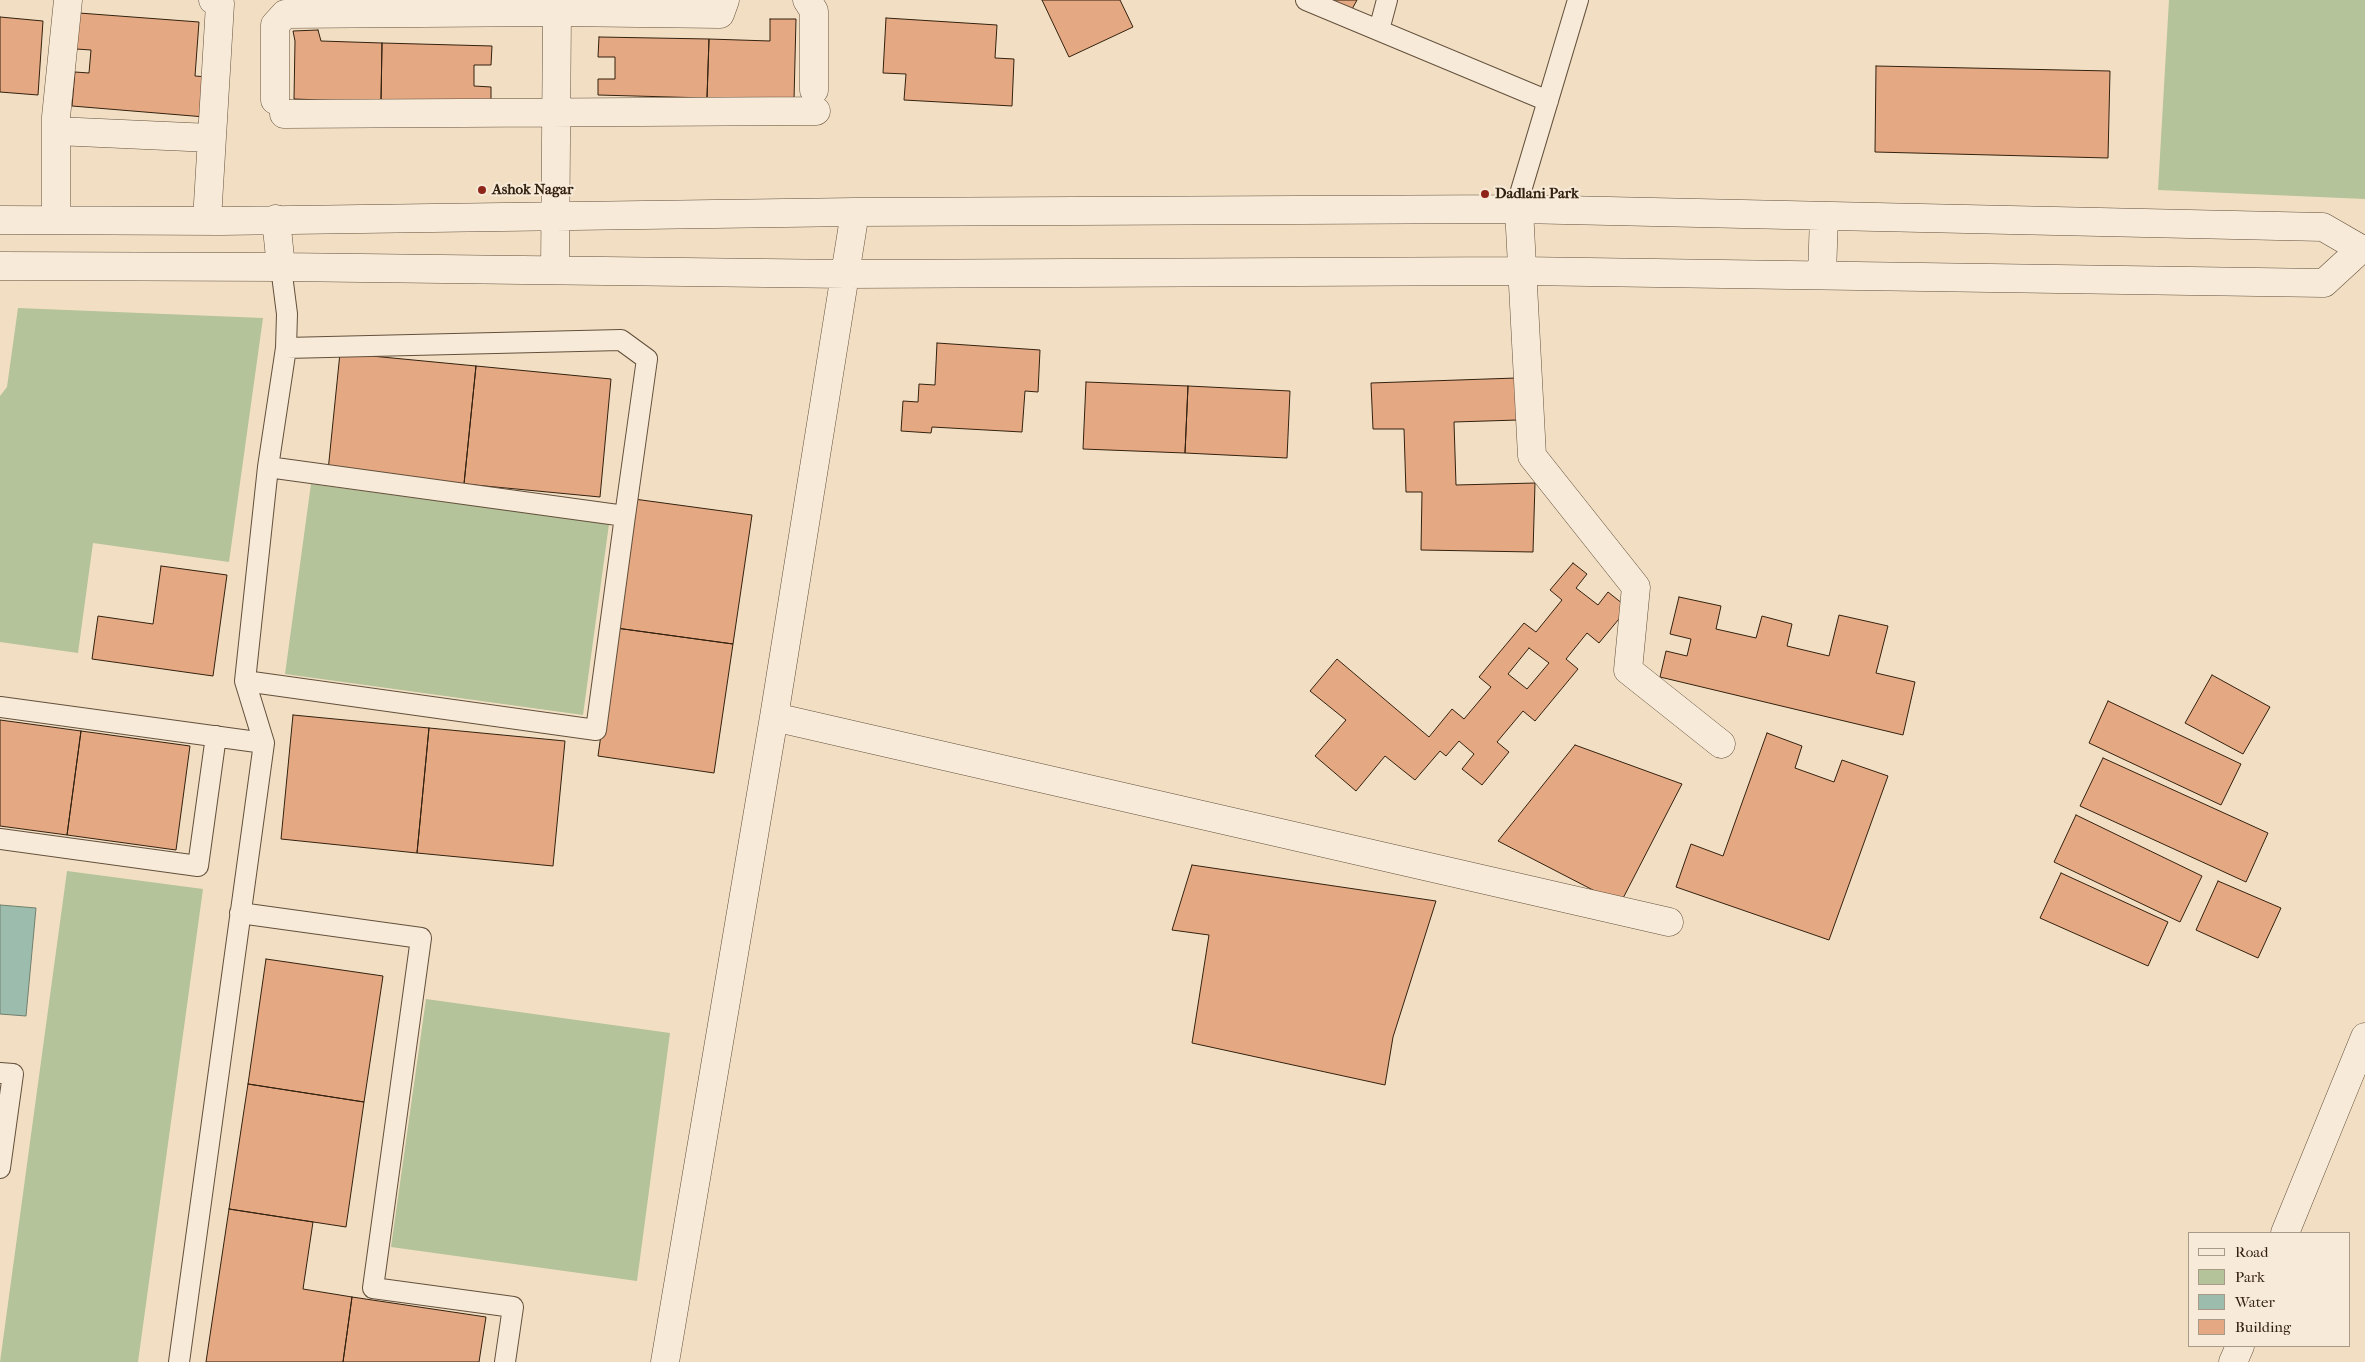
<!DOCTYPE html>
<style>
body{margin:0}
#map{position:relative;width:2365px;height:1362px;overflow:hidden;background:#f2dfc3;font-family:"IM FELL French Canon",serif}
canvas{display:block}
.legend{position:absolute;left:2188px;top:1232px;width:162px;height:115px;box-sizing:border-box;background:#f7ead8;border:1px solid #a99a88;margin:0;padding:6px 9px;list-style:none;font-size:15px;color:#33210f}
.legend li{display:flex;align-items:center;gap:10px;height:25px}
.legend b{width:25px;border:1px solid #a99a88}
</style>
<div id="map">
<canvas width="2365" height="1362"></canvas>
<ul class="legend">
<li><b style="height:6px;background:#f7ead8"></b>Road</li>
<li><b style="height:14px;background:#b4c399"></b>Park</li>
<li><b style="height:14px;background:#9cbdad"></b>Water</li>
<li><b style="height:14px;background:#e4a883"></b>Building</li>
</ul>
</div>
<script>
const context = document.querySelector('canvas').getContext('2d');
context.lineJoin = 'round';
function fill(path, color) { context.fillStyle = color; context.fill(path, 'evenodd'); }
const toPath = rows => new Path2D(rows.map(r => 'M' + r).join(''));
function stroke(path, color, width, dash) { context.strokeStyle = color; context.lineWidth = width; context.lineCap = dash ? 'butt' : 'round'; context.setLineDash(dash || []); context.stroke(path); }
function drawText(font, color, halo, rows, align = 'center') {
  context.font = font + ' "IM FELL French Canon",serif'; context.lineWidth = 4; context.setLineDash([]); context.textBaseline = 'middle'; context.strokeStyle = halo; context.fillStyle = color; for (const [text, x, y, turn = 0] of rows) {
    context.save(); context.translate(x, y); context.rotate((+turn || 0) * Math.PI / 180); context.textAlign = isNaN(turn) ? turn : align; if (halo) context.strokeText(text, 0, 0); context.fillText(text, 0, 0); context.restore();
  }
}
const green = toPath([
 [2169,0,2365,0,2365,199,2158,190],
 [18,308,263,318,229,562,93,543,78,653,0,642,0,396,7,387],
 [311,484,609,524,583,715,285,674],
 [67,871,203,889,138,1362,0,1362],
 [426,999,670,1033,637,1281,391,1247]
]);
const water = toPath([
 [0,905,36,908,26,1016,0,1014,0,905]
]);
const building = toPath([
 [1042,0,1120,0,1133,27,1069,57,1042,0],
 [1333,0,1357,0,1351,11,1333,0],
 [79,13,199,22,195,76,208,77,205,117,72,106,75,72,89,73,91,50,76,49,79,13],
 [0,17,43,21,38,95,0,92,0,17],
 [886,18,997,25,995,58,1014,59,1012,106,904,100,906,74,883,73,886,18],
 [770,19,796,19,794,100,707,98,709,39,770,41,770,19],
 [318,30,321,41,382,43,381,102,294,99,295,41,293,31,318,30],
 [599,37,709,39,707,98,598,95,598,79,615,79,615,57,598,57,599,37],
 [382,43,492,46,491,65,474,65,474,86,491,87,491,104,381,102,382,43],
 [1876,66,2110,71,2108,158,1875,152,1876,66],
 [937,343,1040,350,1038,392,1025,391,1022,432,932,427,931,433,901,431,903,401,918,402,919,384,935,385,937,343],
 [340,353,476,366,464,484,328,471,340,353],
 [476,366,611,379,600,497,464,484,476,366],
 [1516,378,1518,420,1454,422,1456,485,1535,483,1533,552,1421,550,1422,492,1406,492,1404,429,1373,429,1371,383,1516,378],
 [1086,382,1188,386,1185,453,1083,449,1086,382],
 [1188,386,1290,391,1287,458,1185,453,1188,386],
 [634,499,752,515,733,644,616,628,634,499],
 [1573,563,1587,574,1576,588,1598,605,1608,592,1628,608,1599,643,1587,633,1566,659,1578,669,1535,721,1523,711,1497,742,1509,752,1482,785,1462,769,1474,754,1459,741,1446,756,1440,751,1415,780,1385,756,1356,791,1315,756,1346,720,1310,691,1337,659,1429,737,1452,709,1464,719,1491,687,1479,677,1524,623,1536,632,1562,600,1550,590,1573,563],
 [1529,648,1549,663,1527,689,1508,674,1529,648],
 [161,566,227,575,213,676,92,659,98,616,153,624,161,566],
 [1679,597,1721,606,1716,629,1756,638,1762,616,1792,624,1787,646,1829,656,1839,615,1888,626,1876,673,1915,682,1903,735,1660,677,1666,651,1687,656,1691,639,1670,634,1679,597],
 [616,628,733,644,714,773,598,756,616,628],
 [2212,675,2270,707,2243,754,2185,723,2212,675],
 [2108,701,2241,764,2221,805,2089,743,2108,701],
 [293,715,429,728,417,853,281,839,293,715],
 [0,720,81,731,67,835,0,826,0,720],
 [429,728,565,741,553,866,417,853,429,728],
 [81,731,190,746,176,850,67,835,81,731],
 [1767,733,1802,746,1795,768,1834,782,1842,760,1888,776,1829,940,1676,887,1691,844,1723,856,1767,733],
 [1575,745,1682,784,1620,904,1498,841,1575,745],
 [2103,758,2268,833,2246,882,2080,806,2103,758],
 [2076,815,2202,876,2180,922,2054,862,2076,815],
 [1192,865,1436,901,1393,1037,1385,1085,1192,1043,1209,935,1172,930,1192,865],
 [2061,873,2168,922,2148,966,2040,918,2061,873],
 [2218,881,2281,908,2258,958,2196,930,2218,881],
 [266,959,383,976,364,1102,248,1084,266,959],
 [248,1084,364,1102,346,1227,229,1209,248,1084],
 [229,1209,313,1222,303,1289,352,1297,343,1362,206,1362,229,1209],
 [352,1297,486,1317,479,1362,343,1362,352,1297]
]);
const service = toPath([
 [1306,0,1548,101],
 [1379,30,1387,0],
 [1519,209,1520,194,1578,0],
 [286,348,621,340,647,359,625,516],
 [245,681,596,730,625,516,268,467],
 [0,707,264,743],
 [0,839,198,866,216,736],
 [240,913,421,938,373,1288,513,1307,505,1362],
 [0,1073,13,1074,0,1168],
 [179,1362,264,743,245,681,268,467,286,348,287,314,281,267]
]);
const minor = toPath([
 [807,0,814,11,814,90],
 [557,12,720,14,725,0],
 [275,100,275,25,285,14,557,12,555,270],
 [284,114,816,111],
 [56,131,211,138],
 [1519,209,1532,456,1636,587,1628,670,1721,744],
 [56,219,56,117,68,0],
 [276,219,281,267],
 [0,220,221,221,855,212,1519,209,2323,227,2361,249,2365,249],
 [207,220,220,4,213,0],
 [0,266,281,267,846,274,1522,271,2324,283,2361,249],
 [1822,275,1824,216],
 [774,717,1669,922],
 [2285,1233,2365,1037],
 [665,1362,774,717,855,212],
 [2233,1362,2240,1346]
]);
const markers = [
 [482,190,5,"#8f2418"],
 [1485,194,5,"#8f2418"]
];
const poiNames = [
 ["Ashok Nagar",492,190],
 ["Dadlani Park",1495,194]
];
fill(green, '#b4c399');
fill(water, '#9cbdad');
stroke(water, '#727f6e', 1);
fill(building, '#e4a883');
stroke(building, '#33210f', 1);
stroke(service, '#63503c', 22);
stroke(minor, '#63503c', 29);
stroke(service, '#f7ead8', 20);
stroke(minor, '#f7ead8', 28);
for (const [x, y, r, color] of markers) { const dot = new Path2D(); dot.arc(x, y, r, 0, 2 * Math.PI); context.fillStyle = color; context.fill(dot); stroke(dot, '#f7ead8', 2); }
drawText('bold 15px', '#33210f', '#f7ead8', poiNames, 'left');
</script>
